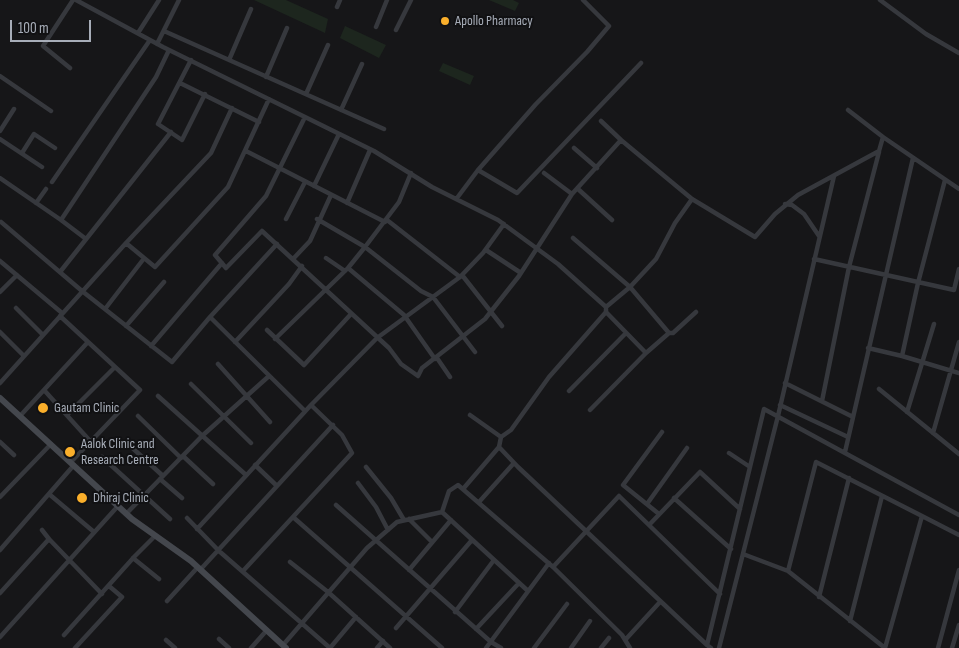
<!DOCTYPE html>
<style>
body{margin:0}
#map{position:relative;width:959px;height:648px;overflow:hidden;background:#161618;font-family:"Sofia Sans Condensed",sans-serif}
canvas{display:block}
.scale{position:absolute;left:10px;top:20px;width:81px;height:22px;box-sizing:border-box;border:2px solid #a7adb8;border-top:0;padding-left:6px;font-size:15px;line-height:18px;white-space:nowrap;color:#a7adb8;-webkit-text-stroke:4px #111113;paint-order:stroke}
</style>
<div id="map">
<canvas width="959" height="648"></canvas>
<div class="scale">100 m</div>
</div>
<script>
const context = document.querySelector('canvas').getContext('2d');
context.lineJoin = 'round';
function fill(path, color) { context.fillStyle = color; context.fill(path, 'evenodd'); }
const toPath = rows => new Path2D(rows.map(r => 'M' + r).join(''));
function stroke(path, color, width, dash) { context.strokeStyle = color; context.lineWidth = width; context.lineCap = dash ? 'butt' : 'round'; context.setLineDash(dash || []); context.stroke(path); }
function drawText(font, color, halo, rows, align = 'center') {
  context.font = font + ' "Sofia Sans Condensed",sans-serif'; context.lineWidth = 4; context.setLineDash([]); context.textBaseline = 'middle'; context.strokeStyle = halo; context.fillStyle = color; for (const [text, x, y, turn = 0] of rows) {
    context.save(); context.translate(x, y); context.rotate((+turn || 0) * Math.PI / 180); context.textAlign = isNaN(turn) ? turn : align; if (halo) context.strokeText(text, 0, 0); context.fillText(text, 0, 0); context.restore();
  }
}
const green = toPath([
 [254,0,286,0,328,19,325,33],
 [489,0,513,0,519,3,515,11],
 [345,26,386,45,379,58,340,38],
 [443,63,474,76,470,85,439,71]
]);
const street = toPath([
 [76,0,163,47,374,151,432,187,498,220,558,264,606,307,606,312,549,377,511,430,501,437],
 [880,0,926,34,959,53],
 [337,7,340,0],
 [376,27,387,0],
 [396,30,411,0],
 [164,31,384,129],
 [138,33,159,0],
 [157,44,179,0],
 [191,60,158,124,182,140,205,94],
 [229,60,251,9],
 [70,68,43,46,73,0],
 [0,76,51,111],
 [266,77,287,28],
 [180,83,259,122],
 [306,94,328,45],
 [341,110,362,64],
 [305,117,266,196,215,255,226,268,262,231,389,348,401,364,418,376,422,368,485,319,519,276,572,194,621,140,692,199,755,237,775,214,798,195,879,151,883,137,848,110],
 [601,121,621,140],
 [0,131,14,109],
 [883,137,959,189],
 [0,139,42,167],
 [574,148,597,168],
 [246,151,385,222],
 [22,153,34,134,55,148],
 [478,170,517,193,641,63],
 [544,173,572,194],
 [0,178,61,220],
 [52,182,150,40],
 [314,186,339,134],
 [578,189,612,220],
 [457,198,478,170,536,104,587,52,609,26,583,0],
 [692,199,675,223,656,259,630,287,669,333,673,333,696,312],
 [36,203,46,189],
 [347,203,370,150],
 [785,204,792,205,804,214,819,236],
 [286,219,305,182],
 [317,219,365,247,421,291,433,297,475,352],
 [387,220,460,277],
 [1,222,82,291,172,362,210,317,277,244],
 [573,238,630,287,606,307],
 [86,239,61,220,156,77,169,50],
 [126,243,155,267,228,187,269,99],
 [486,250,521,273],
 [326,258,345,271],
 [293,259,310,241,331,195],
 [814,259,954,290,959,269],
 [0,261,62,313],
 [348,268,404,315,435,359],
 [60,272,171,132],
 [462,275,502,326],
 [0,292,17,275],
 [16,308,43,335],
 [105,309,142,261],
 [606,312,646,353],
 [60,316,140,390,71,462],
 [210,317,305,411],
 [126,326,164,282],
 [267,330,304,365,351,314],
 [0,332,24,356],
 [275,339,348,268,365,247,399,202,411,173],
 [235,342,289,284,302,266],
 [151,346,222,263],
 [868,348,902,356,918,283,945,180],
 [902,356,959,373],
 [437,358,450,377],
 [218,364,270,422],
 [0,383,126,243,211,153,232,108],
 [785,383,853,417],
 [191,384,251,443],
 [879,389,959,454],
 [44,390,91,442],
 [569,391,626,333],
 [158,396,246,475],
 [822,401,849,267,879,152],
 [780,405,848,437],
 [590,410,646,353,669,333],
 [907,412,934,324],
 [67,415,115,367],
 [470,415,501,437],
 [20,416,88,342],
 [138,416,181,458],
 [933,433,959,342],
 [0,442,14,455],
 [127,443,163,476],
 [499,447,518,467,707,645],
 [845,452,913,158],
 [729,453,750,467],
 [183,456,213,484],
 [102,457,170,519],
 [255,465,277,486],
 [366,467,391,498,404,520],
 [160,479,182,498],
 [358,483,376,507,388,530],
 [463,489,499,447,501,437],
 [49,494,94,532],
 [0,497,51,444],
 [674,498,731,549],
 [479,502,514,463],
 [647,504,687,448],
 [336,505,491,642,501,648],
 [442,512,528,591],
 [126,514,202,436,269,376],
 [659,514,623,485,662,432],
 [922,516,959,535],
 [293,517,442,648],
 [187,518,219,551,330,648,356,617],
 [409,519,432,542],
 [649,525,700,472,740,509],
 [197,529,311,405,377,338,460,277,483,253,504,224],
 [42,530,49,539],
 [0,550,74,465],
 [743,554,788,571,885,648],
 [133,558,159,579],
 [290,562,328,592,390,648],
 [553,567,619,496,720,594],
 [200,570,333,425],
 [409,570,451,520],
 [243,571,352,453,342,435,311,405],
 [788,571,816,462,922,516,885,648],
 [0,593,49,539,102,594],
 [819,597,849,478],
 [167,601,198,567],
 [455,612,494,560],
 [850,621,882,496],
 [396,628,472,540],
 [476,629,519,583],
 [64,635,135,556,155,536],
 [0,637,118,506],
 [219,639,229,648],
 [626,639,660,602],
 [166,640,175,648],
 [283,645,367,548,397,522,442,512,449,491,458,485,553,567,622,635,630,648],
 [75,648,122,597,109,586],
 [251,648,267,630],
 [377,648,383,641],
 [486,648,549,563],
 [534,648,567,604],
 [571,648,590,621],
 [601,648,609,638],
 [711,648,707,645,764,409,959,515],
 [719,648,778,416,834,176],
 [938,648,959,570],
 [952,648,959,625]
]);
const secondary = toPath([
 [0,398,132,519,191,561,286,648]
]);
const markers = [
 [445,21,5,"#faaf2b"],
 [43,408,6,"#faaf2b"],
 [70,452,6,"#faaf2b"],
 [82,498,6,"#faaf2b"]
];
const poiNames = [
 ["Apollo Pharmacy",455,21],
 ["Gautam Clinic",54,408],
 ["Aalok Clinic and",81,444],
 ["Research Centre",81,460],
 ["Dhiraj Clinic",93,498]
];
fill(green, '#1d261e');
stroke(street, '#36383d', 4.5);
stroke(secondary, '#44474d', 6);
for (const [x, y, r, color] of markers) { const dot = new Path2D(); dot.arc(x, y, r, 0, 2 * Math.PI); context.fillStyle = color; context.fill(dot); stroke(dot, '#111113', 2); }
drawText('14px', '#a7adb8', '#111113', poiNames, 'left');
</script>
